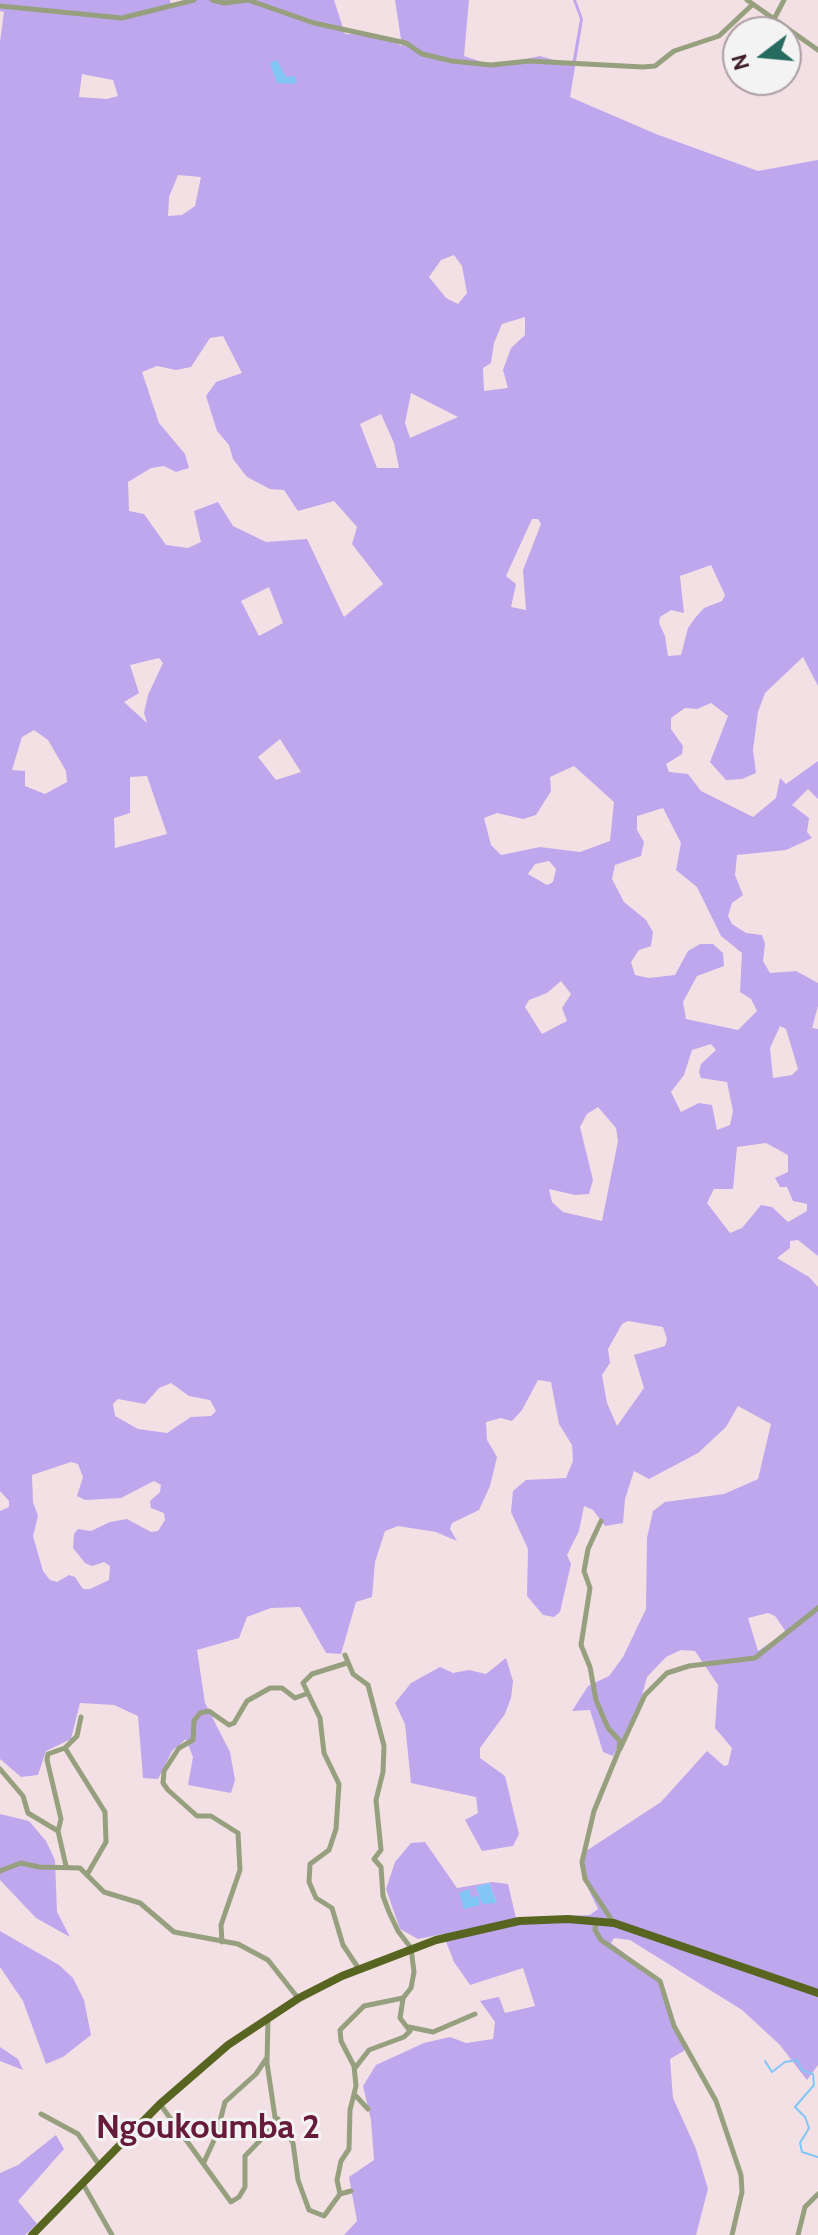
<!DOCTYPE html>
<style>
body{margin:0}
#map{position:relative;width:818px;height:2235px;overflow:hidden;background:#f3e0e5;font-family:Cabin,sans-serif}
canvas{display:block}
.north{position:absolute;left:722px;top:16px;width:80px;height:80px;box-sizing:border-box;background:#f3f3f3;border:2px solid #ab9ea2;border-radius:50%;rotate:254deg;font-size:22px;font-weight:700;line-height:32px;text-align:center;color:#401e29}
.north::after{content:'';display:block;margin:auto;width:28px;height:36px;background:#256b5f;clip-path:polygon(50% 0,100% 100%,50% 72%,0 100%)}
</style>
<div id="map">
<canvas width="818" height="2235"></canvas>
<div class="north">N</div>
</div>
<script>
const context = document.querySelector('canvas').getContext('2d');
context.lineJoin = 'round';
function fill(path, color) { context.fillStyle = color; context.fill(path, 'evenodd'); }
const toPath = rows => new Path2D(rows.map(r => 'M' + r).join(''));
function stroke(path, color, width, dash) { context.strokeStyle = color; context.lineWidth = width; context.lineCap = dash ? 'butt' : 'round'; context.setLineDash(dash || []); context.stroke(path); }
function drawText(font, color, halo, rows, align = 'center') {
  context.font = font + ' Cabin,sans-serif'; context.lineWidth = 6; context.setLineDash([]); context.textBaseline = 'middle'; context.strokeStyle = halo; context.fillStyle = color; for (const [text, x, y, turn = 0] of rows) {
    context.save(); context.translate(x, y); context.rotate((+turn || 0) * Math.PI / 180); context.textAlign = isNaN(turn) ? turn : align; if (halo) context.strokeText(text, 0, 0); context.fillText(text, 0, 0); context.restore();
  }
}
const green = toPath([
 [0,0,170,0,171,5,196,0,334,0,345,34,379,35,402,46,395,0,469,0,464,56,494,66,540,56,572,65,580,19,573,0,576,0,583,19,570,97,656,134,758,171,818,160,818,686,803,657,765,693,758,712,753,750,756,773,742,779,726,780,710,762,728,716,711,703,697,709,685,708,671,718,671,729,683,746,682,754,666,764,669,772,688,774,701,791,753,817,776,798,780,778,786,784,818,761,818,799,808,789,792,805,809,818,807,832,812,838,786,850,737,855,735,875,743,895,732,903,728,916,732,924,746,933,762,935,765,944,763,961,770,973,796,971,818,983,818,1006,812,1028,818,1029,818,1256,798,1240,790,1241,790,1248,777,1258,809,1277,818,1287,818,2065,807,2080,779,2044,742,2010,630,1940,614,1938,611,1943,662,1982,671,2018,687,2049,670,2059,673,2098,696,2149,708,2189,696,2235,344,2235,357,2221,349,2177,374,2160,371,2120,363,2086,376,2065,424,2043,450,2037,466,2043,493,2039,495,2022,480,2001,499,1997,505,2013,535,2006,523,1968,470,1985,454,1962,443,1934,418,1939,400,1929,386,1889,395,1862,411,1843,425,1842,457,1888,492,1882,508,1884,516,1918,590,1915,598,1909,588,1888,583,1853,661,1802,707,1751,724,1766,728,1765,732,1748,715,1728,718,1685,695,1651,681,1650,666,1657,647,1677,639,1706,613,1756,603,1752,590,1710,572,1711,588,1686,609,1676,623,1657,646,1609,647,1538,653,1511,665,1502,724,1494,758,1479,771,1424,738,1406,726,1427,698,1453,649,1479,634,1471,625,1499,623,1523,605,1526,593,1510,584,1506,579,1531,567,1555,571,1564,560,1612,554,1617,543,1615,527,1596,528,1549,511,1512,513,1491,526,1480,566,1478,573,1461,572,1445,559,1424,551,1382,538,1380,522,1410,512,1421,501,1418,486,1422,487,1440,497,1457,490,1486,479,1510,452,1523,450,1529,457,1541,436,1532,398,1526,385,1531,375,1562,372,1597,356,1602,341,1654,326,1653,300,1607,271,1608,247,1617,239,1638,197,1650,205,1703,230,1752,235,1780,231,1793,188,1785,193,1757,186,1739,172,1751,158,1779,143,1778,138,1716,114,1705,80,1703,71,1739,46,1751,38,1775,21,1777,0,1759,0,1511,9,1507,9,1501,0,1491,0,42,4,12,0,11],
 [82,74,113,80,118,96,107,99,79,97],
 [178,175,201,177,195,206,182,215,168,216,169,197],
 [454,255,462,266,467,293,458,304,446,298,429,277,441,260],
 [525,317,525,335,511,348,503,370,508,388,484,391,483,368,491,363,494,343,502,324],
 [223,336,242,373,216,382,206,396,217,431,229,445,233,459,247,477,270,489,284,490,298,511,334,501,357,527,352,544,383,584,344,617,307,539,266,542,233,526,218,502,194,511,201,542,188,548,166,545,144,514,129,511,128,482,151,468,164,466,176,472,189,468,185,454,159,423,142,372,157,366,176,370,191,367,210,338],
 [411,393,458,417,410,438,405,423],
 [381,414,394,443,399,468,377,468,360,424],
 [532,519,538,519,541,524,523,570,526,610,511,607,516,584,506,576],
 [711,565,725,595,722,601,704,608,695,618,688,628,681,655,668,656,665,636,659,623,660,617,671,610,684,613,680,576],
 [269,587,283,623,259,636,241,601],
 [159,658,163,663,148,695,144,713,147,723,124,702,139,693,130,665],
 [34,730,48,740,66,771,67,782,45,794,25,786,25,771,12,770,22,737],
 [280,739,301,772,276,780,258,757],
 [574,766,614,802,610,841,580,852,540,847,501,855,491,845,484,818,497,813,523,819,536,815,551,791,550,777],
 [147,776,167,834,115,848,114,818,130,813,130,777],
 [663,808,681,843,676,870,697,887,721,936,742,953,740,992,751,999,757,1011,738,1030,686,1019,683,1002,697,976,724,966,723,953,713,944,700,944,688,951,675,975,649,978,635,975,631,962,639,950,651,946,653,932,646,920,624,902,612,879,615,865,641,856,644,842,637,830,637,816],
 [549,861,556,869,553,882,547,885,528,874,535,864],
 [561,981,571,994,562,1008,567,1021,542,1034,525,1007,529,1000,547,993],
 [780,1026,786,1029,798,1069,792,1075,773,1078,770,1048],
 [711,1044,716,1050,701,1064,699,1072,701,1078,727,1082,733,1111,730,1125,717,1130,712,1105,699,1103,681,1112,671,1092,684,1075,692,1050],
 [598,1107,616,1128,618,1141,602,1221,563,1212,552,1202,549,1189,575,1195,589,1194,593,1180,580,1127,587,1114],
 [766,1143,788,1155,788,1172,775,1178,780,1187,787,1187,793,1201,807,1204,807,1211,788,1222,772,1207,761,1205,742,1228,730,1233,707,1203,714,1189,733,1189,737,1147],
 [628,1321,663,1327,667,1339,665,1346,634,1355,644,1388,617,1426,607,1403,602,1375,610,1363,608,1349,622,1324],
 [171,1383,189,1396,210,1400,216,1411,211,1416,191,1417,167,1433,138,1429,115,1416,113,1404,118,1399,145,1404,159,1388],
 [71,1462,78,1464,83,1477,77,1496,85,1500,121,1498,154,1481,161,1485,160,1492,150,1501,151,1508,164,1513,165,1520,158,1531,151,1532,127,1519,110,1522,91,1531,78,1529,74,1534,73,1548,85,1563,92,1566,104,1562,110,1566,109,1580,90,1589,83,1589,75,1577,69,1575,57,1582,50,1580,43,1571,33,1536,38,1516,33,1502,32,1475],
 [768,1613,775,1616,786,1632,758,1651,748,1618],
 [489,1883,497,1903,482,1903,476,1887],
 [506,1658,513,1681,511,1698,505,1714,480,1748,480,1758,505,1776,519,1834,513,1846,482,1851,465,1820,478,1813,476,1797,411,1783,405,1724,395,1703,411,1683,440,1667,453,1673,469,1670,486,1674],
 [0,1814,29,1821,46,1841,55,1860,57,1912,70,1937,36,1918,0,1880],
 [0,1931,59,1965,73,1978,84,2000,91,2035,63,2057,46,2064,23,2001,0,1967],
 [0,2047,18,2059,23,2070,0,2061],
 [56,2135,64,2149,18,2201,37,2224,25,2235,0,2235,0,2173,18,2165]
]);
const water = toPath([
 [277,60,286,77,295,76,297,84,277,83,270,63],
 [489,1883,497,1903,482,1904,476,1887],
 [469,1889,471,1897,478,1896,480,1905,464,1909,459,1893]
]);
const stream = toPath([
 [765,2061,772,2072,785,2062,797,2060,802,2070,813,2074,814,2085,795,2107,805,2117,809,2128,800,2143,802,2152,818,2157]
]);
const street = toPath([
 [212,0,224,3,248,0,314,23,406,43,422,54,452,61,491,65,529,61,643,67,655,66,674,51,719,36,752,5],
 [747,0,818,50],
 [0,6,122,18,194,0],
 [773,21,784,0],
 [601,1521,588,1549,584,1571,590,1588,581,1645,590,1667,596,1700,608,1728,620,1741,619,1750,594,1811,582,1862,585,1879,613,1922],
 [347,1663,312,1674,303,1683,320,1718,324,1753,339,1784,336,1829,329,1850,310,1864,309,1882,316,1898,332,1908,343,1945,359,1969],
 [65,1748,105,1812,106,1842,88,1873],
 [620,1749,645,1695,667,1673,689,1666,755,1658,818,1608],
 [0,1769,23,1796,28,1813,58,1831,66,1866],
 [58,1831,61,1819,47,1760,48,1754,65,1748,77,1736,81,1717],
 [0,1871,21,1863,39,1867,80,1868,104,1892,140,1903,174,1932,238,1944,268,1960,298,1998],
 [596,1922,595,1930,601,1940,660,1981,674,2026,716,2101,741,2175,742,2192,732,2235],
 [222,1942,221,1925,240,1870,238,1833,211,1816,197,1816,168,1790,163,1783,164,1771,179,1748,193,1740,194,1721,200,1713,209,1711,229,1725,234,1723,247,1701,270,1688,282,1688,295,1698,306,1694],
 [409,2027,433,2032,475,2014],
 [355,2068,369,2050,404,2037,410,2031,400,2018,403,1999],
 [355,2095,368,2109],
 [160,2104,231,2202,239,2197,245,2187,245,2156,276,2124,267,2063,268,2018],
 [41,2114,78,2134,100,2166],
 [278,2119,293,2143,298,2180,309,2210,324,2216,340,2194,351,2191],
 [204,2162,216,2136,225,2102,256,2074,266,2059],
 [83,2184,112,2235],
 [340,2194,337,2180,341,2161,349,2149,350,2110,356,2086,354,2066,341,2041,340,2030,364,2006,403,1998,411,1988,414,1972,411,1948,398,1931,389,1912,383,1896,381,1867,374,1859,381,1850,376,1800,383,1772,384,1746,368,1685,353,1674,345,1655],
 [798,2235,805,2207,818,2194]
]);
const primary = toPath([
 [32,2235,160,2104,228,2045,299,1998,342,1976,436,1940,519,1921,568,1919,614,1923,818,1993]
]);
const quarterNames = [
 ["Ngoukoumba 2",208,2128]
];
fill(green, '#bfa7ed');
fill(water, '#82c6f6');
stroke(stream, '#82c6f6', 2);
stroke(street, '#97a07e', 5);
stroke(primary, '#576521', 8);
drawText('bold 34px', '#651b39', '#f3f3f3', quarterNames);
</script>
